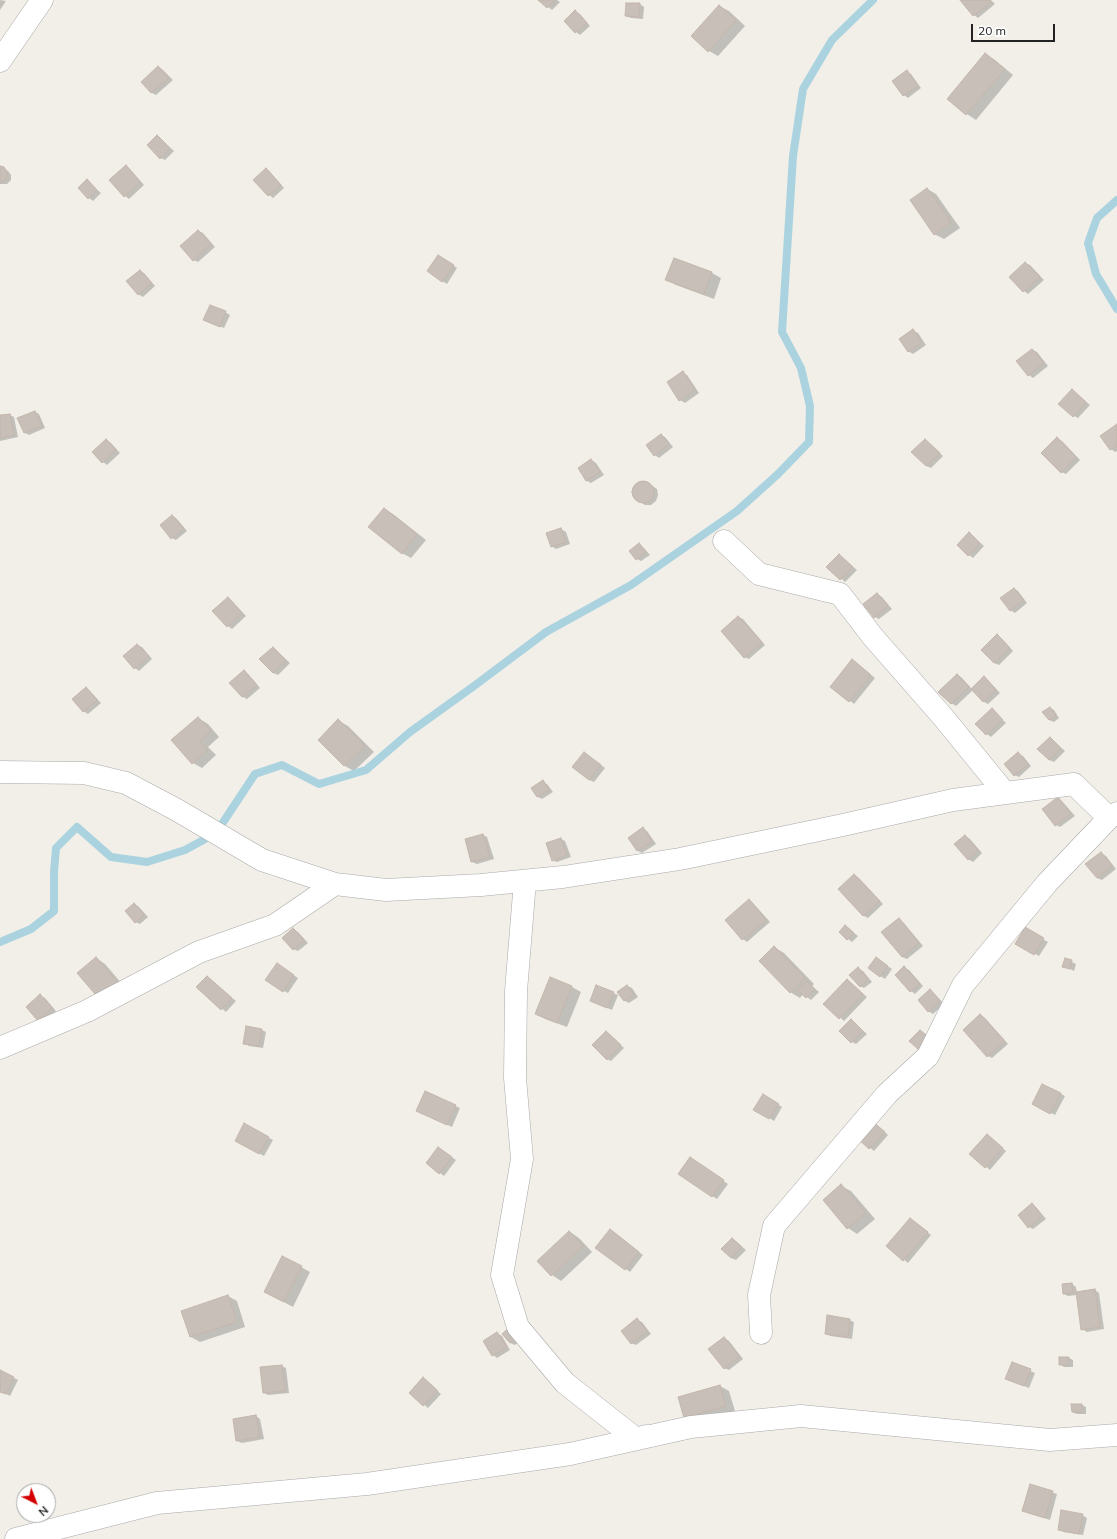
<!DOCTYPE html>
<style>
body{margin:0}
#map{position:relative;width:1117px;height:1539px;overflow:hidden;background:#f2efe9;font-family:Mulish,sans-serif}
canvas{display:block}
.north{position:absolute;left:16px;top:1483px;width:40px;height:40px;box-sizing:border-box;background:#fff;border:1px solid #a7a7a7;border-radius:50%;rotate:138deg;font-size:11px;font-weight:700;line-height:16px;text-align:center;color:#222}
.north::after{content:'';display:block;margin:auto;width:14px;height:18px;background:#d40000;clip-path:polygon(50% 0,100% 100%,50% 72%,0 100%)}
.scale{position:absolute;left:971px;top:24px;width:84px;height:18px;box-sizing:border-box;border:2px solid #222;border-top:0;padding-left:5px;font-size:12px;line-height:14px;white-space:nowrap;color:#222;-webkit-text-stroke:3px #fff;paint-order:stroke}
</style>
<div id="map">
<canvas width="1117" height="1539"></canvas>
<div class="north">N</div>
<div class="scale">20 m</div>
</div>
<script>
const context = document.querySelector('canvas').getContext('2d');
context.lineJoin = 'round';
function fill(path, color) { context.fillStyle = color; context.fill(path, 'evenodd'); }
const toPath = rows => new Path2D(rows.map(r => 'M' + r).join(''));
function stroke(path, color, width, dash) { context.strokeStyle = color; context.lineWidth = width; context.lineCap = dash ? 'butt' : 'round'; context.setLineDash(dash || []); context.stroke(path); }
const shadow = toPath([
 [0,0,6,1,0,10],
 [540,0,557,0,560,2,552,10],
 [961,0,991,0,995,4,978,18,974,15],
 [640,4,644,7,643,19,631,18,626,16],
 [719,6,729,11,745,26,718,56,709,51],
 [575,11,580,14,590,26,580,35,576,32,565,21],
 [985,54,995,60,1013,75,976,120,967,114],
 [159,67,163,70,173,80,156,95,152,93,142,82],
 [907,72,911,74,921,88,908,98,904,95],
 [157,136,174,151,165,160,161,158],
 [126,166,130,169,144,185,129,199,125,196],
 [0,167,8,171,11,175,11,180,7,184,0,184],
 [266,170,270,172,284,188,273,198,269,195,255,180],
 [87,181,101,193,93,201,89,198],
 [927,189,936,194,960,228,944,239,934,234],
 [199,231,203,233,215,247,198,262,193,260],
 [443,258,457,268,447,284,442,281],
 [674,259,712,273,721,278,714,299,676,285,667,280],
 [1025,263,1030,265,1044,280,1028,294,1024,291,1011,277],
 [140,271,144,273,155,286,143,297,138,294],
 [225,312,230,315,224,328,209,322],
 [913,331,918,333,926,345,913,354,908,351],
 [1033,350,1037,352,1048,366,1033,378,1029,375],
 [683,373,687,375,699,393,685,403,680,400,668,382],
 [1072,390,1090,405,1078,418,1074,416],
 [35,412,39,414,45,428,29,435,25,433,19,419],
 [10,415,14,417,18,437,0,441,0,416],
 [1117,426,1117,451,1115,452,1111,449,1102,436],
 [661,435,665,437,673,447,659,458,655,455,647,446],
 [1057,438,1062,441,1080,460,1066,474,1061,472],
 [107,440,111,443,120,453,107,465,103,462],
 [925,440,943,456,931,468,926,466],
 [591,460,596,463,604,475,591,483,587,481,579,469],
 [640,482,647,482,657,489,658,495,656,501,651,505,645,505,635,498,633,492,635,486],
 [384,509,393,514,426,540,411,558,402,553],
 [172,516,176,518,187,531,176,540,172,538],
 [561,529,566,532,570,544,556,549,551,546],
 [970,534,984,546,973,558,969,555],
 [639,544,643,547,650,555,641,561,637,559],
 [839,555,857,570,845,582,828,567],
 [1014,589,1018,591,1027,603,1015,613,1010,610],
 [877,594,882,597,892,609,879,619,875,617],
 [228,598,232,601,246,616,232,629,228,626,214,611],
 [739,617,743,619,765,645,749,659,744,657],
 [997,636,1001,638,1013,651,999,665,994,663,982,650],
 [137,645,142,647,152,659,139,671,135,668,124,656],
 [273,648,290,663,278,675,273,673],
 [856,663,875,678,854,704,831,686],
 [244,672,248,674,260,688,247,699,243,697,231,683],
 [957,675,961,677,972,689,984,677,988,680,1000,693,988,704,984,702,973,690,956,706,951,703],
 [86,688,90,691,101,703,88,714,83,711],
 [1050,708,1054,710,1059,718,1054,722,1049,720],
 [992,710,1006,723,991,737,987,734,977,724],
 [198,718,208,724,219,737,208,747,216,755,202,768,193,763],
 [339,721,348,726,374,752,354,771,345,766,319,740],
 [1050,738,1065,751,1054,762,1049,760],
 [1018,754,1023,756,1031,766,1019,777,1014,775],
 [589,756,605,768,594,782,589,780],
 [543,782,547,784,553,792,542,799,538,797,532,789],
 [1058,798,1062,801,1075,816,1060,827,1056,825],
 [643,829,647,831,656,844,642,853,638,851,629,838],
 [483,835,487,837,494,859,477,864,472,862,466,840],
 [965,836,970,839,982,853,973,862,968,859],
 [561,839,565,841,571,857,557,862,552,860],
 [1101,853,1106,856,1116,869,1102,880,1097,878],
 [854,875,859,878,883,904,868,918,864,916,839,890],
 [749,900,753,903,770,922,747,942,743,939],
 [134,904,138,906,148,917,140,924,135,922],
 [899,919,903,922,923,946,907,959,902,957],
 [845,926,858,936,852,942,848,939],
 [293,929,298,932,308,943,298,951,293,949],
 [1025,929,1048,942,1039,956,1016,943],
 [774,947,784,953,814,984,812,986,819,992,811,1000,803,994,800,998,790,992],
 [96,958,105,964,128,991,111,1006],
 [1066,959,1076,964,1074,971,1064,966],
 [880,961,892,969,885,979,869,968],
 [281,967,298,978,288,993,284,991],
 [904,968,909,970,923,986,915,994,911,991,896,975],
 [858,969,863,971,872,982,864,988,860,986],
 [207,977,236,1001,226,1012,197,987],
 [847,980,867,997,844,1021,825,1004],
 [627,986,632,988,638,997,629,1003,625,1001,619,992],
 [572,987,581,992,567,1027,545,1019,536,1013],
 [930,991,934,993,944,1004,933,1014,928,1011],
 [613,993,618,995,612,1010,591,1001],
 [40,996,45,998,56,1011,43,1023,39,1020],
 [981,1015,985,1018,1008,1044,992,1058,988,1056],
 [851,1020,867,1034,856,1044,852,1042],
 [247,1027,262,1030,266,1032,263,1048,249,1046,244,1043],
 [607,1032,624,1048,611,1061,607,1059],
 [1043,1085,1065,1096,1055,1115,1033,1104],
 [425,1093,460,1108,452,1127,421,1113],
 [764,1095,782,1107,774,1121,755,1109],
 [876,1124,888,1135,874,1151,857,1137],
 [245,1125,273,1140,264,1156,236,1141],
 [991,1138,1006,1151,990,1170,971,1154],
 [443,1151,456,1160,444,1176,427,1163],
 [694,1161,728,1184,717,1199,679,1174],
 [841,1186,851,1191,875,1219,857,1234,848,1228,824,1201],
 [1032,1204,1036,1207,1046,1219,1033,1229,1029,1227],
 [911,1219,931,1235,908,1263,887,1246],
 [570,1232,579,1238,592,1252,561,1281,552,1275,538,1261],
 [614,1233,643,1255,630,1272,597,1247],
 [733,1239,746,1250,736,1260,731,1258],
 [301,1267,310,1272,293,1307,265,1292],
 [1072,1284,1076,1287,1077,1293,1095,1290,1099,1293,1104,1329,1087,1332,1082,1329,1077,1295,1068,1296,1064,1294],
 [228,1296,237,1301,245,1327,200,1342,191,1337],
 [637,1320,642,1322,651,1334,636,1345,631,1343],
 [849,1320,854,1322,852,1339,830,1336,826,1333],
 [497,1333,502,1336,510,1350,497,1358,493,1355],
 [503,1334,525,1337,515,1345,510,1343],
 [724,1338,729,1341,743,1359,729,1370,724,1368],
 [1069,1358,1073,1360,1073,1367,1064,1367,1060,1364],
 [1012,1363,1035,1373,1029,1388,1011,1381],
 [282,1366,286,1368,289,1393,268,1395,264,1393],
 [0,1371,18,1380,10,1396,0,1391],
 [423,1379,441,1394,428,1408,410,1393],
 [720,1386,729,1391,735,1411,695,1423,685,1417],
 [1082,1405,1086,1407,1086,1414,1077,1414,1072,1412],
 [256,1416,260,1419,264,1439,242,1443,237,1441],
 [1031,1485,1057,1494,1050,1520,1023,1511],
 [1082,1515,1087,1518,1083,1535,1063,1532,1059,1529]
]);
const stream = toPath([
 [1117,200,1097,218,1088,243,1096,274,1117,309],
 [0,942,31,929,54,911,54,872,56,848,77,827,111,857,147,862,185,850,216,833,255,774,282,765,319,784,366,770,410,732,474,686,546,632,631,585,737,511,778,474,809,442,810,406,801,368,782,332,793,156,803,89,832,40,873,0]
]);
const building = toPath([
 [538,0,555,0,547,8,538,0],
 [960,0,990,0,991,2,973,16,960,0],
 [626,3,640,3,639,17,625,16,626,3],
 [719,5,736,20,708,52,691,36,719,5],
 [575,10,587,23,575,33,564,21,575,10],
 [985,53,1005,69,966,115,947,99,985,53],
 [158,66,169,78,151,93,141,82,158,66],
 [907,70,918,86,903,96,892,81,907,70],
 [157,135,170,148,160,159,147,145,157,135],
 [126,165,140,182,124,197,109,180,126,165],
 [0,166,4,167,7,172,7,178,0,183,0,166],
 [266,168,281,185,268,196,253,180,266,168],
 [87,179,97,190,88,199,78,188,87,179],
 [927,188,951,222,934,235,910,200,927,188],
 [198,230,211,244,193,261,180,246,198,230],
 [438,255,454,265,442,282,427,271,438,255],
 [674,258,712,272,704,294,665,280,674,258],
 [1025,262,1040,277,1023,292,1009,277,1025,262],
 [140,270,152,283,138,295,126,281,140,270],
 [210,305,226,311,220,327,203,320,210,305],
 [913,329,922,342,908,352,899,339,913,329],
 [1032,349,1044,363,1028,376,1016,361,1032,349],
 [683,371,695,390,679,401,667,382,683,371],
 [1072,389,1086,402,1073,417,1058,404,1072,389],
 [35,411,42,426,24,433,17,418,35,411],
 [10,414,14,435,0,438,0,415,10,414],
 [1117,424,1117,446,1110,450,1100,436,1117,424],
 [661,434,669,444,654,456,646,445,661,434],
 [1057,437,1076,457,1061,473,1041,453,1057,437],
 [106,439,116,450,102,463,92,452,106,439],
 [925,439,940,453,926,466,911,452,925,439],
 [591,459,600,472,586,481,578,468,591,459],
 '632 492a11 11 0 1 1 22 0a11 11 0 1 1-22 0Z',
 [384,508,417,534,402,554,368,527,384,508],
 [172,515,184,528,171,539,160,525,172,515],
 [561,528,566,542,551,547,546,533,561,528],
 [969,532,980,543,968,556,957,545,969,532],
 [639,543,646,552,636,560,629,551,639,543],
 [839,554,853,567,840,580,826,567,839,554],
 [1014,588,1024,600,1010,611,1000,598,1014,588],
 [877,593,888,606,874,618,863,604,877,593],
 [228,597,242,613,227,627,212,611,228,597],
 [738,616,762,642,744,658,721,631,738,616],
 [997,634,1010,648,994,663,981,650,997,634],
 [137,644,149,656,134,669,123,656,137,644],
 [273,647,286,660,273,673,259,659,273,647],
 [852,659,871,675,849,702,830,687,852,659],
 [244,670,257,685,242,697,229,683,244,670],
 [957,674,969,687,951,704,938,692,957,674],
 [984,676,996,690,983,702,971,689,984,676],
 [86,687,97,700,83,712,72,699,86,687],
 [1050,707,1056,716,1049,720,1042,712,1050,707],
 [992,708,1003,720,986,735,975,724,992,708],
 [198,717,211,731,200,741,207,750,192,764,171,740,198,717],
 [338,719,365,746,344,766,318,740,338,719],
 [1050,737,1061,748,1049,760,1037,749,1050,737],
 [584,752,601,765,589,780,572,767,584,752],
 [1018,752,1028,764,1014,776,1004,764,1018,752],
 [543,780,549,790,537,797,531,788,543,780],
 [1058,797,1071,814,1055,826,1042,809,1058,797],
 [643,827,652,841,637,851,628,838,643,827],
 [483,834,490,857,471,862,465,839,483,834],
 [965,835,978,850,968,860,954,844,965,835],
 [561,838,567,855,552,861,546,843,561,838],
 [1101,852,1112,866,1097,878,1085,864,1101,852],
 [854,874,880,901,863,916,838,889,854,874],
 [749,899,766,920,742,940,725,920,749,899],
 [134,903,144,915,135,923,125,911,134,903],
 [899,918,919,943,902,957,881,932,899,918],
 [845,925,854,933,847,940,839,932,845,925],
 [1025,927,1044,938,1034,955,1015,944,1025,927],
 [293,928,304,940,293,950,282,938,293,928],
 [774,946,805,978,790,993,759,961,774,946],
 [96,957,120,985,101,1001,77,973,96,957],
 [876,957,888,966,880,977,868,968,876,957],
 [1065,958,1072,960,1070,969,1062,967,1065,958],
 [277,963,294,975,283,992,265,980,277,963],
 [904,966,920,984,910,992,895,975,904,966],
 [858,967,868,979,860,987,849,975,858,967],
 [207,976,232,998,221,1010,196,987,207,976],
 [550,977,572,986,557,1023,535,1014,550,977],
 [847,979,863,994,839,1019,823,1004,847,979],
 [807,981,815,989,806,998,797,990,807,981],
 [596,985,614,992,607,1008,590,1001,596,985],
 [627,985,634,995,624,1001,617,992,627,985],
 [930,989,940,1001,928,1012,918,1000,930,989],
 [40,994,52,1008,38,1021,26,1007,40,994],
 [980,1014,1005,1041,987,1057,963,1030,980,1014],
 [851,1019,863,1031,851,1043,839,1031,851,1019],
 [246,1026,262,1029,259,1046,243,1044,246,1026],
 [920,1030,930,1038,920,1051,909,1041,920,1030],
 [606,1031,621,1045,607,1060,592,1045,606,1031],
 [1042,1084,1061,1093,1050,1114,1032,1104,1042,1084],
 [425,1091,456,1105,447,1125,416,1111,425,1091],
 [763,1094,779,1104,769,1119,753,1110,763,1094],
 [871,1120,885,1132,869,1149,856,1137,871,1120],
 [244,1123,269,1137,259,1154,235,1141,244,1123],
 [987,1134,1003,1148,985,1168,969,1154,987,1134],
 [438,1147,452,1157,439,1174,426,1163,438,1147],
 [690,1157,724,1180,712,1197,678,1174,690,1157],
 [841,1184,866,1213,847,1229,823,1200,841,1184],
 [1032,1203,1042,1216,1028,1228,1018,1215,1032,1203],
 [910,1218,928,1232,903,1261,886,1246,910,1218],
 [610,1229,639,1252,625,1270,595,1248,610,1229],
 [569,1231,583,1246,551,1276,537,1261,569,1231],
 [732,1238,742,1247,731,1258,721,1249,732,1238],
 [282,1256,302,1266,284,1302,264,1292,282,1256],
 [1072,1283,1073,1293,1063,1294,1062,1284,1072,1283],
 [1095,1289,1100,1327,1081,1330,1076,1292,1095,1289],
 [228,1295,237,1322,190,1337,181,1311,228,1295],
 [827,1315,850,1319,848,1337,825,1334,827,1315],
 [637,1318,647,1331,631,1344,621,1331,637,1318],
 [513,1324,521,1334,510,1343,502,1334,513,1324],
 [497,1332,507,1347,492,1356,483,1341,497,1332],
 [724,1337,739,1356,724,1369,708,1349,724,1337],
 [1059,1357,1069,1357,1068,1365,1059,1365,1059,1357],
 [1012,1362,1031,1369,1024,1386,1005,1379,1012,1362],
 [282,1365,285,1391,263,1393,260,1367,282,1365],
 [0,1370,14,1377,6,1394,0,1392,0,1370],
 [423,1377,438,1391,423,1406,409,1393,423,1377],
 [720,1385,726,1406,684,1418,678,1397,720,1385],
 [1071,1404,1082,1404,1082,1412,1072,1412,1071,1404],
 [256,1415,260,1437,236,1441,233,1419,256,1415],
 [1030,1484,1053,1491,1045,1518,1022,1511,1030,1484],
 [1061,1510,1083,1514,1079,1534,1058,1530,1061,1510]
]);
const minor = toPath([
 [0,61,42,0],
 [724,541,759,574,840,594,873,637,943,717,1005,793],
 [0,772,84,773,126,783,177,810,262,860,335,884,386,890,481,885,563,877,680,859,843,825,953,800,1074,784,1109,818,1117,813],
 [525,881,516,991,515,1078,522,1159,502,1275,518,1327,565,1383,636,1439,646,1436],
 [0,1048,87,1011,199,952,275,925,335,884],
 [761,1333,759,1295,774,1226,887,1094,928,1056,963,985,1047,883,1109,818],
 [16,1539,157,1503,367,1484,570,1454,691,1427,801,1416,1050,1440,1117,1435]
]);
fill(shadow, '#0003');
stroke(stream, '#aad3df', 8);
fill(building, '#c7bfb8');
stroke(building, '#c4b6ab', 1);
stroke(minor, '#a9a9a9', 23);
stroke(minor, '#fff', 22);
</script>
